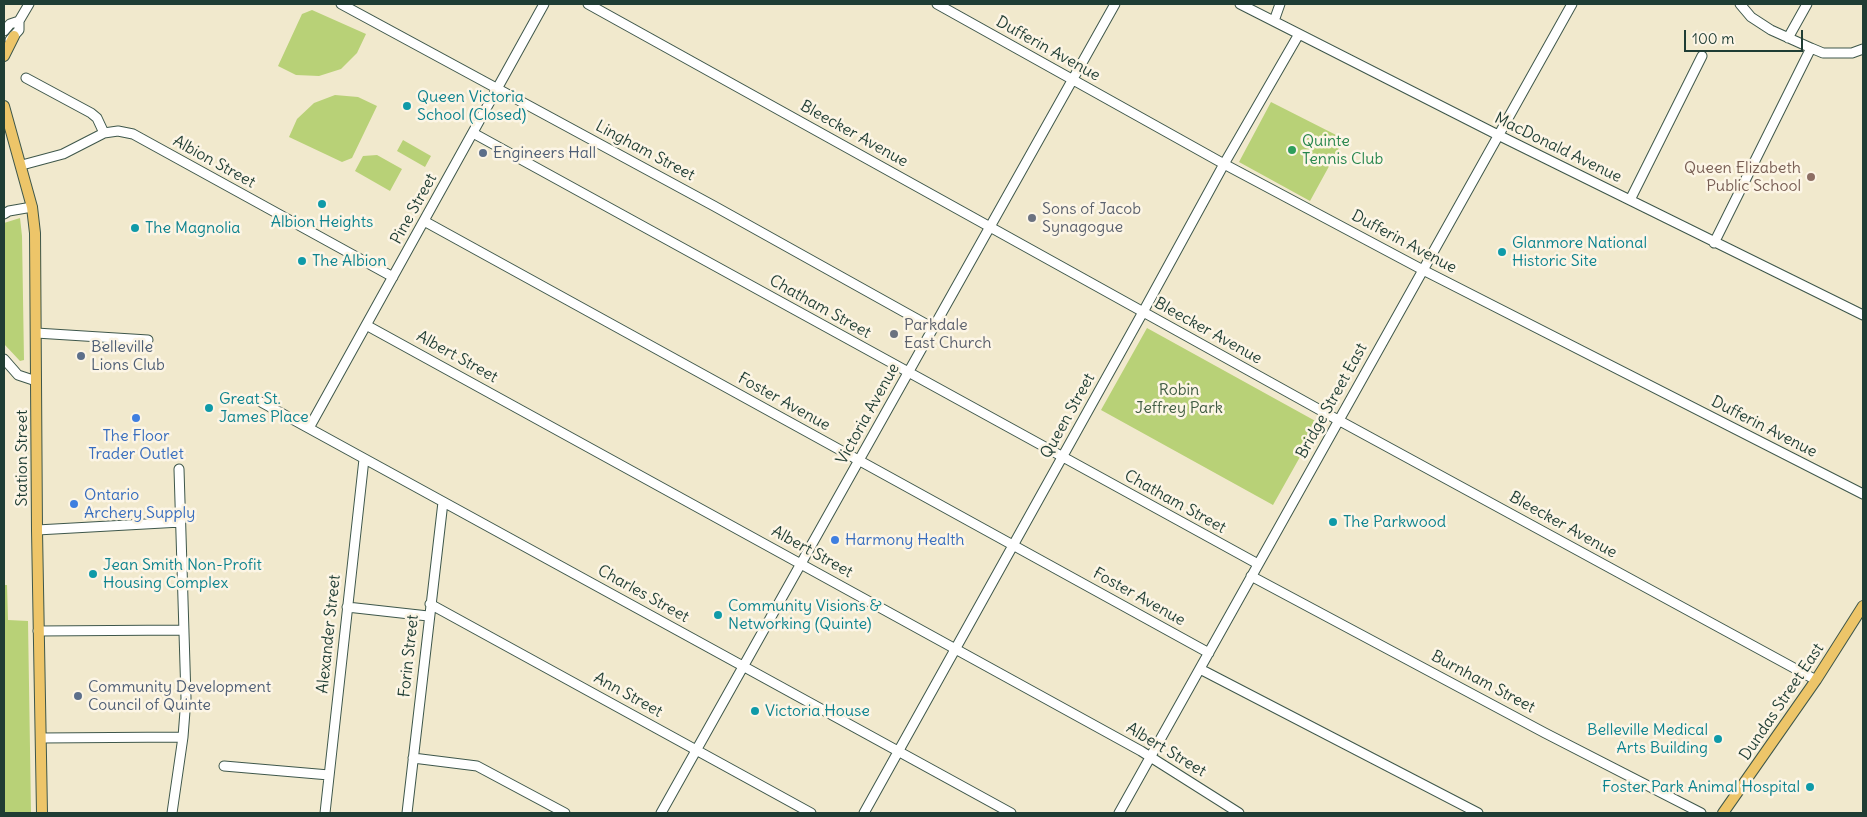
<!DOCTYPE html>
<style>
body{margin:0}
#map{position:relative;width:1867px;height:817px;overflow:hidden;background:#f1e9cd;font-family:Delius,sans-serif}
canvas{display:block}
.frame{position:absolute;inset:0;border:5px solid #1f3d34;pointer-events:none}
.scale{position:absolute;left:1684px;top:30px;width:119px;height:22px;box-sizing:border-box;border:2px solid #1f3d34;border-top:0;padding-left:6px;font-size:15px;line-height:18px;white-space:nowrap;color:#1f3d34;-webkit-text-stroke:4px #fcf5e5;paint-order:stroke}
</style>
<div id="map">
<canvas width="1867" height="817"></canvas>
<div class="frame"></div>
<div class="scale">100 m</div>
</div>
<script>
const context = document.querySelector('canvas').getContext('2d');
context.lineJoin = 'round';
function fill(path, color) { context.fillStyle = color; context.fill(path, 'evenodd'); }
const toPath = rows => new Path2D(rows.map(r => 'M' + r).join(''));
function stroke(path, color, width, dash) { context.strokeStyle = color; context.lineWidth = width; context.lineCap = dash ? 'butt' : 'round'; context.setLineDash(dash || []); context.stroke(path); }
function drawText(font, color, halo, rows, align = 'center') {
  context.font = font + ' Delius,sans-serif'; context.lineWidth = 5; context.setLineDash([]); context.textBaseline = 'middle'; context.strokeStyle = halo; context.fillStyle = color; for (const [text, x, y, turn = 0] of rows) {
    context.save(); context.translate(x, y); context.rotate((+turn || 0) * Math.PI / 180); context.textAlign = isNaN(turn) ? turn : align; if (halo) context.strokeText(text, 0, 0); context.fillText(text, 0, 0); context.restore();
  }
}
const green = toPath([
 [312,10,366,34,357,53,341,69,319,76,296,75,278,66,302,14],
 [335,95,358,97,377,106,352,158,342,162,289,137,297,119,314,103],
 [1271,102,1344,139,1310,201,1239,162],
 [403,140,431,156,425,167,397,151],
 [377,155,402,169,390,191,355,171,363,156],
 [20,218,22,236,24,360,20,361,4,344,4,223],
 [1147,328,1319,423,1273,505,1101,410],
 [4,585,7,585,8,620,28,621,31,813,4,813]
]);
const minor = toPath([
 [341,4,714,206,933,328],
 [588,4,1329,415,1816,680],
 [937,4,1224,164,1423,270,1863,494],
 [1240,4,1498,135,1863,315],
 [1740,4,1751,17,1771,30,1811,48,1823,53,1852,53,1863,49],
 [1274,21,1280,4],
 [4,31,10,24,19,21],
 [1788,38,1807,4],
 [10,40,19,30,19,21,29,4],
 [26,78,91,113,97,118,104,133],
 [473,133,1258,564],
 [22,165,63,154,104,133,118,131,133,134,393,277],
 [1630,200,1702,56],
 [4,214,9,211,32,207],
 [424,221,1209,653],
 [1714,243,1811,48],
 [366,325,1141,751,1239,813],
 [36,333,148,340],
 [4,359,18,375,36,381],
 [261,402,1011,813],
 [309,428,544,4],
 [37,530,181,522],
 [1251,576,1545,733,1701,813],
 [430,604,811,813],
 [347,607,428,616],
 [38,631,184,630],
 [1200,669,1478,813],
 [41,738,183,737],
 [413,758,477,766,565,813],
 [224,766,329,775],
 [172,813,183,737,186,698,179,469],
 [325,813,364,459],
 [407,813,443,502],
 [661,813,1115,4],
 [864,813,1143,312,1224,164,1299,34],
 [1119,813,1572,4]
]);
const major = toPath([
 [4,56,14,36],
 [4,106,32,207,35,233,37,530,42,813],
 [1723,813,1816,680,1863,606]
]);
const markers = [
 [407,106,5,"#0f9aa8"],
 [1292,150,5,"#2e9e5b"],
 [483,153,5,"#5c6f8a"],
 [1811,177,5,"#8d6e63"],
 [322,204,5,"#0f9aa8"],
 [1032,218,5,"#6b7280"],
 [135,228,5,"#0f9aa8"],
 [1502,252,5,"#0f9aa8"],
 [302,261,5,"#0f9aa8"],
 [894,334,5,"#6b7280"],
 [81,356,5,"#5c6f8a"],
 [209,408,5,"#0f9aa8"],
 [136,418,5,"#3f7fe0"],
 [74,504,5,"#3f7fe0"],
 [1333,522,5,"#0f9aa8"],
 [835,540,5,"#3f7fe0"],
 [93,574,5,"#0f9aa8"],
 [718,615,5,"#0f9aa8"],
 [78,696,5,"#5c6f8a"],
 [755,711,5,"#0f9aa8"],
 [1718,739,5,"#0f9aa8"],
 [1810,787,5,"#0f9aa8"]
];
const streetNames = [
 ["Dufferin Avenue",1048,49,29],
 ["Bleecker Avenue",854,134,29],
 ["MacDonald Avenue",1558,148,26],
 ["Lingham Street",645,151,28],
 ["Albion Street",214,162,29],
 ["Pine Street",414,209,-61],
 ["Dufferin Avenue",1404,242,28],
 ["Chatham Street",820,307,29],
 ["Bleecker Avenue",1208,331,29],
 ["Albert Street",457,357,29],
 ["Bridge Street East",1332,401,-61],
 ["Foster Avenue",784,402,29],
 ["Victoria Avenue",868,414,-61],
 ["Queen Street",1068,416,-61],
 ["Dufferin Avenue",1764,427,27],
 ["Station Street",22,458,-90],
 ["Chatham Street",1175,502,29],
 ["Bleecker Avenue",1563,525,29],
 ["Albert Street",812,552,29],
 ["Charles Street",643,594,29],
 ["Foster Avenue",1139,597,29],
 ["Alexander Street",329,634,-84],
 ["Forin Street",409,656,-84],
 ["Burnham Street",1483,682,28],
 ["Ann Street",628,695,29],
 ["Dundas Street East",1782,702,-56],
 ["Albert Street",1166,750,31]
];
const cultureNames = [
 ["Queen Victoria",417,97],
 ["School (Closed)",417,115],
 ["Albion Heights",322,222,"center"],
 ["The Magnolia",145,228],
 ["Glanmore National",1512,243],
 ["Historic Site",1512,261],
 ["The Albion",312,261],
 ["Great St.",219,399],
 ["James Place",219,417],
 ["The Parkwood",1343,522],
 ["Jean Smith Non-Profit",103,565],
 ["Housing Complex",103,583],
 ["Community Visions &",728,606],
 ["Networking (Quinte)",728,624],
 ["Victoria House",765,711],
 ["Belleville Medical",1708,730,"right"],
 ["Arts Building",1708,748,"right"],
 ["Foster Park Animal Hospital",1800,787,"right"]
];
const leisureNames = [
 ["Quinte",1302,141],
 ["Tennis Club",1302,159]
];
const serviceNames = [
 ["Engineers Hall",493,153],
 ["Belleville",91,347],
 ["Lions Club",91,365],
 ["Community Development",88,687],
 ["Council of Quinte",88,705]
];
const educationNames = [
 ["Queen Elizabeth",1801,168],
 ["Public School",1801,186]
];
const worshipNames = [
 ["Sons of Jacob",1042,209],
 ["Synagogue",1042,227],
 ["Parkdale",904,325],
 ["East Church",904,343]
];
const parkNames = [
 ["Robin",1179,390],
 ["Jeffrey Park",1179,408]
];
const shopNames = [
 ["The Floor",136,436,"center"],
 ["Trader Outlet",136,454,"center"],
 ["Ontario",84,495],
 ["Archery Supply",84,513],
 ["Harmony Health",845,540]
];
fill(green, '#b8d177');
stroke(minor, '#3e574b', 11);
stroke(major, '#3e574b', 12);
stroke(minor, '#fff', 9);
stroke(major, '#edc569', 10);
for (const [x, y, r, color] of markers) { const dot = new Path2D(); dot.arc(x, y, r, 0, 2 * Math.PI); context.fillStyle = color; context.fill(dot); stroke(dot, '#fcf5e5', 2); }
drawText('16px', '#1f3d34', '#fcf5e5', streetNames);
drawText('16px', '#0d838f', '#fcf5e5', cultureNames, 'left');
drawText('16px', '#27864d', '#fcf5e5', leisureNames, 'left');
drawText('16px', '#4e5e75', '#fcf5e5', serviceNames, 'left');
drawText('16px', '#785e54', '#fcf5e5', educationNames, 'right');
drawText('16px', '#5b616d', '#fcf5e5', worshipNames, 'left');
drawText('16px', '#3e5b41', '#fcf5e5', parkNames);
drawText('16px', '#366cbe', '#fcf5e5', shopNames, 'left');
</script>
